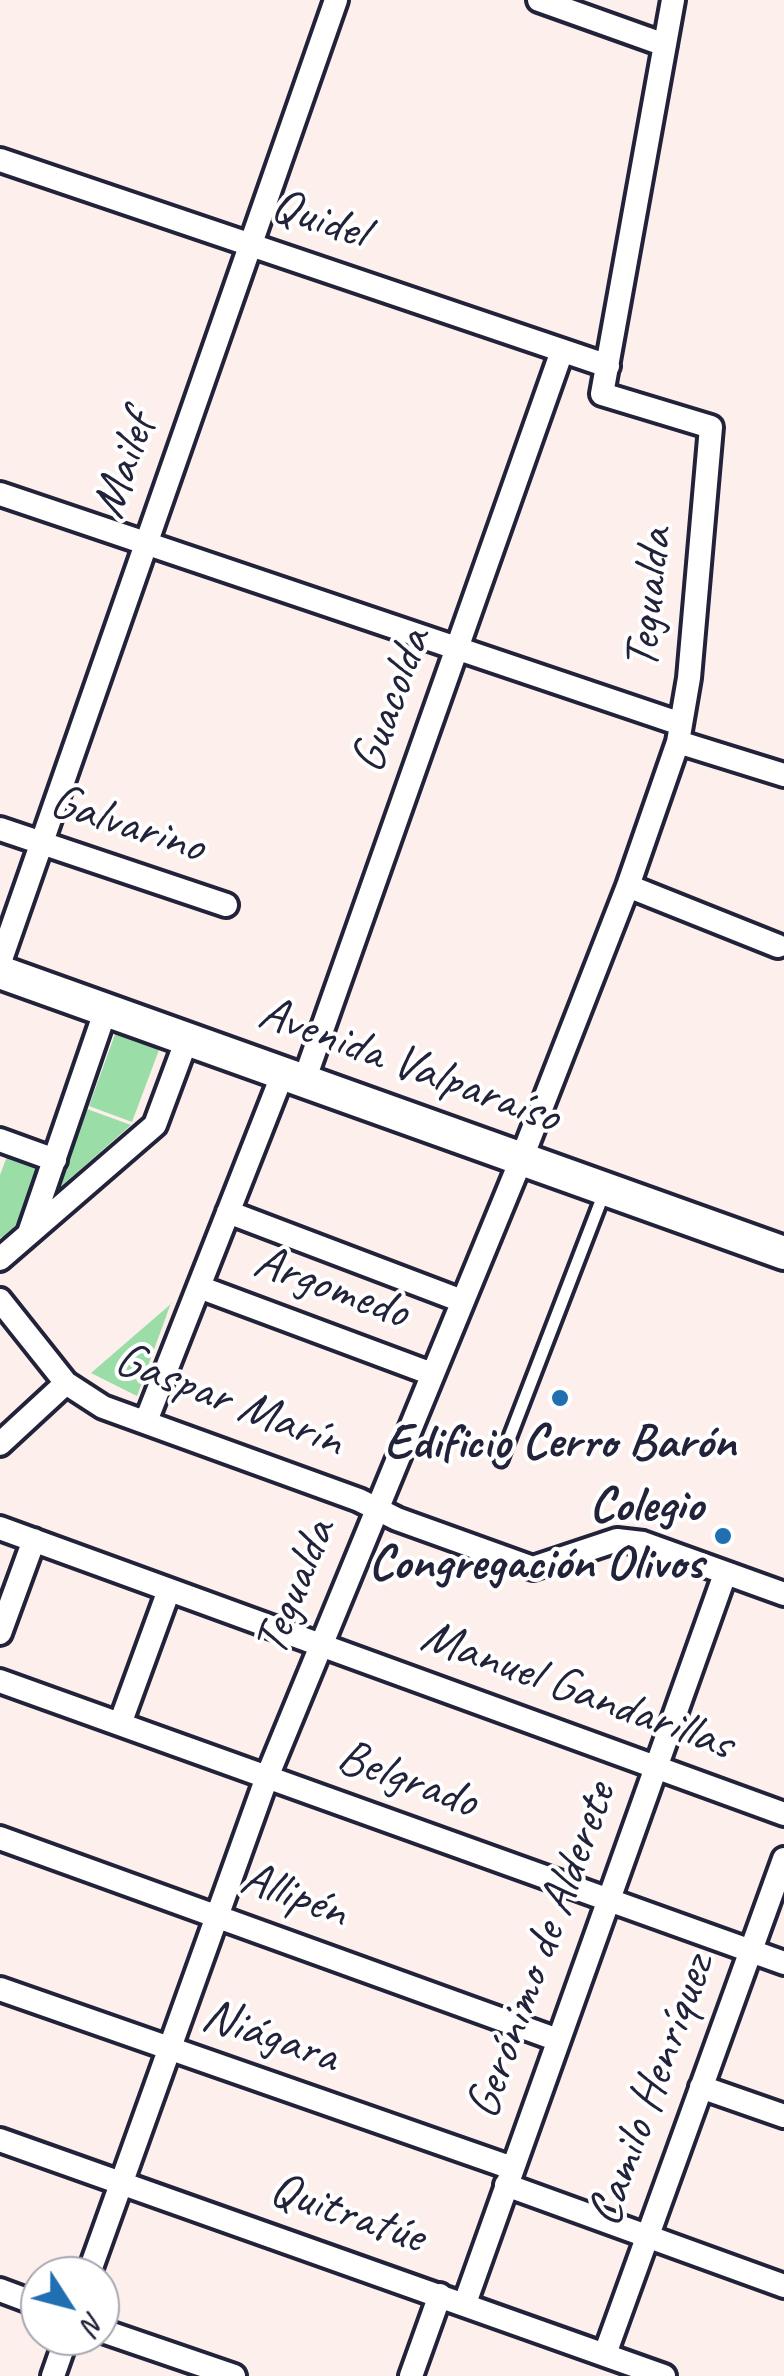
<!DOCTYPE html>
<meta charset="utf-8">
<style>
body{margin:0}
#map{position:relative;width:784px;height:2376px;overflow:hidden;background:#fdefec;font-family:Caveat,sans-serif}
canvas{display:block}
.north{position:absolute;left:20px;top:2256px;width:100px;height:100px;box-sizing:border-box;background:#fff;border:2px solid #a7a7b1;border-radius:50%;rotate:126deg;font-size:28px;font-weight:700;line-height:40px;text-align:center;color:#22223b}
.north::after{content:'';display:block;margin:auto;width:35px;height:45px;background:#1f6fb2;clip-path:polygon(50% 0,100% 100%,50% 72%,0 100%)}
</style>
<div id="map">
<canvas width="784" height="2376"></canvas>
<div class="north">N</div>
</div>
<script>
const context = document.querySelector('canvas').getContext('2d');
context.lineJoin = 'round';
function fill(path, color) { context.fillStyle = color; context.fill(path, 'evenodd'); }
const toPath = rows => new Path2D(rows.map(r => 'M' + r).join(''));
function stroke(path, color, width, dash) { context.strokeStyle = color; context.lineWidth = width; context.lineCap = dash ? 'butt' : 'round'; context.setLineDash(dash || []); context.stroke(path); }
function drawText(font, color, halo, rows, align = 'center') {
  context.font = font + ' Caveat,sans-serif'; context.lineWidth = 8; context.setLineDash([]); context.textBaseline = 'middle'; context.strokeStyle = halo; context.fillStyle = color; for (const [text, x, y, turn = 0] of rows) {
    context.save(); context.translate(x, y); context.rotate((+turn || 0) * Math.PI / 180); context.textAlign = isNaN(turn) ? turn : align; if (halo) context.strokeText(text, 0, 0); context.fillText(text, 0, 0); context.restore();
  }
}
const green = toPath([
 [118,1026,162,1042,132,1122,89,1106],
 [87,1109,131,1125,58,1189],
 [12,1143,49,1156,23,1228,0,1238,0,1175],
 [171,1303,137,1396,91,1373,172,1303]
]);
const lane = toPath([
 [501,1460,604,1193]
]);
const street = toPath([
 [539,0,665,45],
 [0,160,608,366],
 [0,494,681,724],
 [678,742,784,775],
 [0,829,226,905],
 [628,886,778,946],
 [0,962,336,0],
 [304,1081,562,351],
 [0,1140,55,1160],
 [228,1212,462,1301],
 [29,1233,106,1009],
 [0,1259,155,1125,187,1039],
 [199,1287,432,1374],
 [0,1300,66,1383,103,1407,359,1500,397,1519,533,1568,617,1540,643,1543,784,1594],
 [146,1421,283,1073],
 [0,1444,66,1383],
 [0,1528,784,1814],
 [0,1633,34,1540],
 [0,1681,784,1963],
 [120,1724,169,1590],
 [0,1838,558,2040],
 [0,1989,512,2168],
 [701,2087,784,2116],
 [0,2140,664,2376],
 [506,2185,784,2286],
 [88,2276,267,1777,521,1160,628,886,678,742,689,678,711,427,602,394,673,0],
 [0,2290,40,2305],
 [465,2303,725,1574],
 [100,2330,234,2376],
 [605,2354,784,1859],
 [53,2376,67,2336],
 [411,2376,440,2295]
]);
const secondary = toPath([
 [0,972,784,1253]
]);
const markers = [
 [560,1398,10,"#1f6fb2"],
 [723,1536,10,"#1f6fb2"]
];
const streetNames = [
 ["Quidel",319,220,19],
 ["Mailef",125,466,-71],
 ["Tegualda",650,599,-84],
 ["Guacolda",392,701,-70],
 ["Galvarino",127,825,18],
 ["Avenida Valparaíso",409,1066,20],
 ["Argomedo",331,1288,20],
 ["Gaspar Marín",229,1401,21],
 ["Tegualda",296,1588,-68],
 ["Manuel Gandarillas",577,1691,20],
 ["Belgrado",407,1780,20],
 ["Allipén",294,1896,20],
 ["Gerónimo de Alderete",542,1951,-70],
 ["Niágara",270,2037,19],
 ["Camilo Henríquez",652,2091,-70],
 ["Quitratúe",347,2214,19]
];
const poiNames = [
 ["Edificio Cerro Barón",560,1444],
 ["Colegio",703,1507,"right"],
 ["Congregación Olivos",703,1565,"right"]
];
fill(green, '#9bdda7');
stroke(lane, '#22223b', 19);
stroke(street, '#22223b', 30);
stroke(secondary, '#22223b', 40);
stroke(lane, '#fff', 11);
stroke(street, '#fff', 22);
stroke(secondary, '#fff', 32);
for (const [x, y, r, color] of markers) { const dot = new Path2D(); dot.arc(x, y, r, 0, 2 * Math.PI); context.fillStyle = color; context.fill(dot); stroke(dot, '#fff', 4); }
drawText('50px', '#22223b', '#fff', streetNames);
drawText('bold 50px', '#22223b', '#fff', poiNames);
</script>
